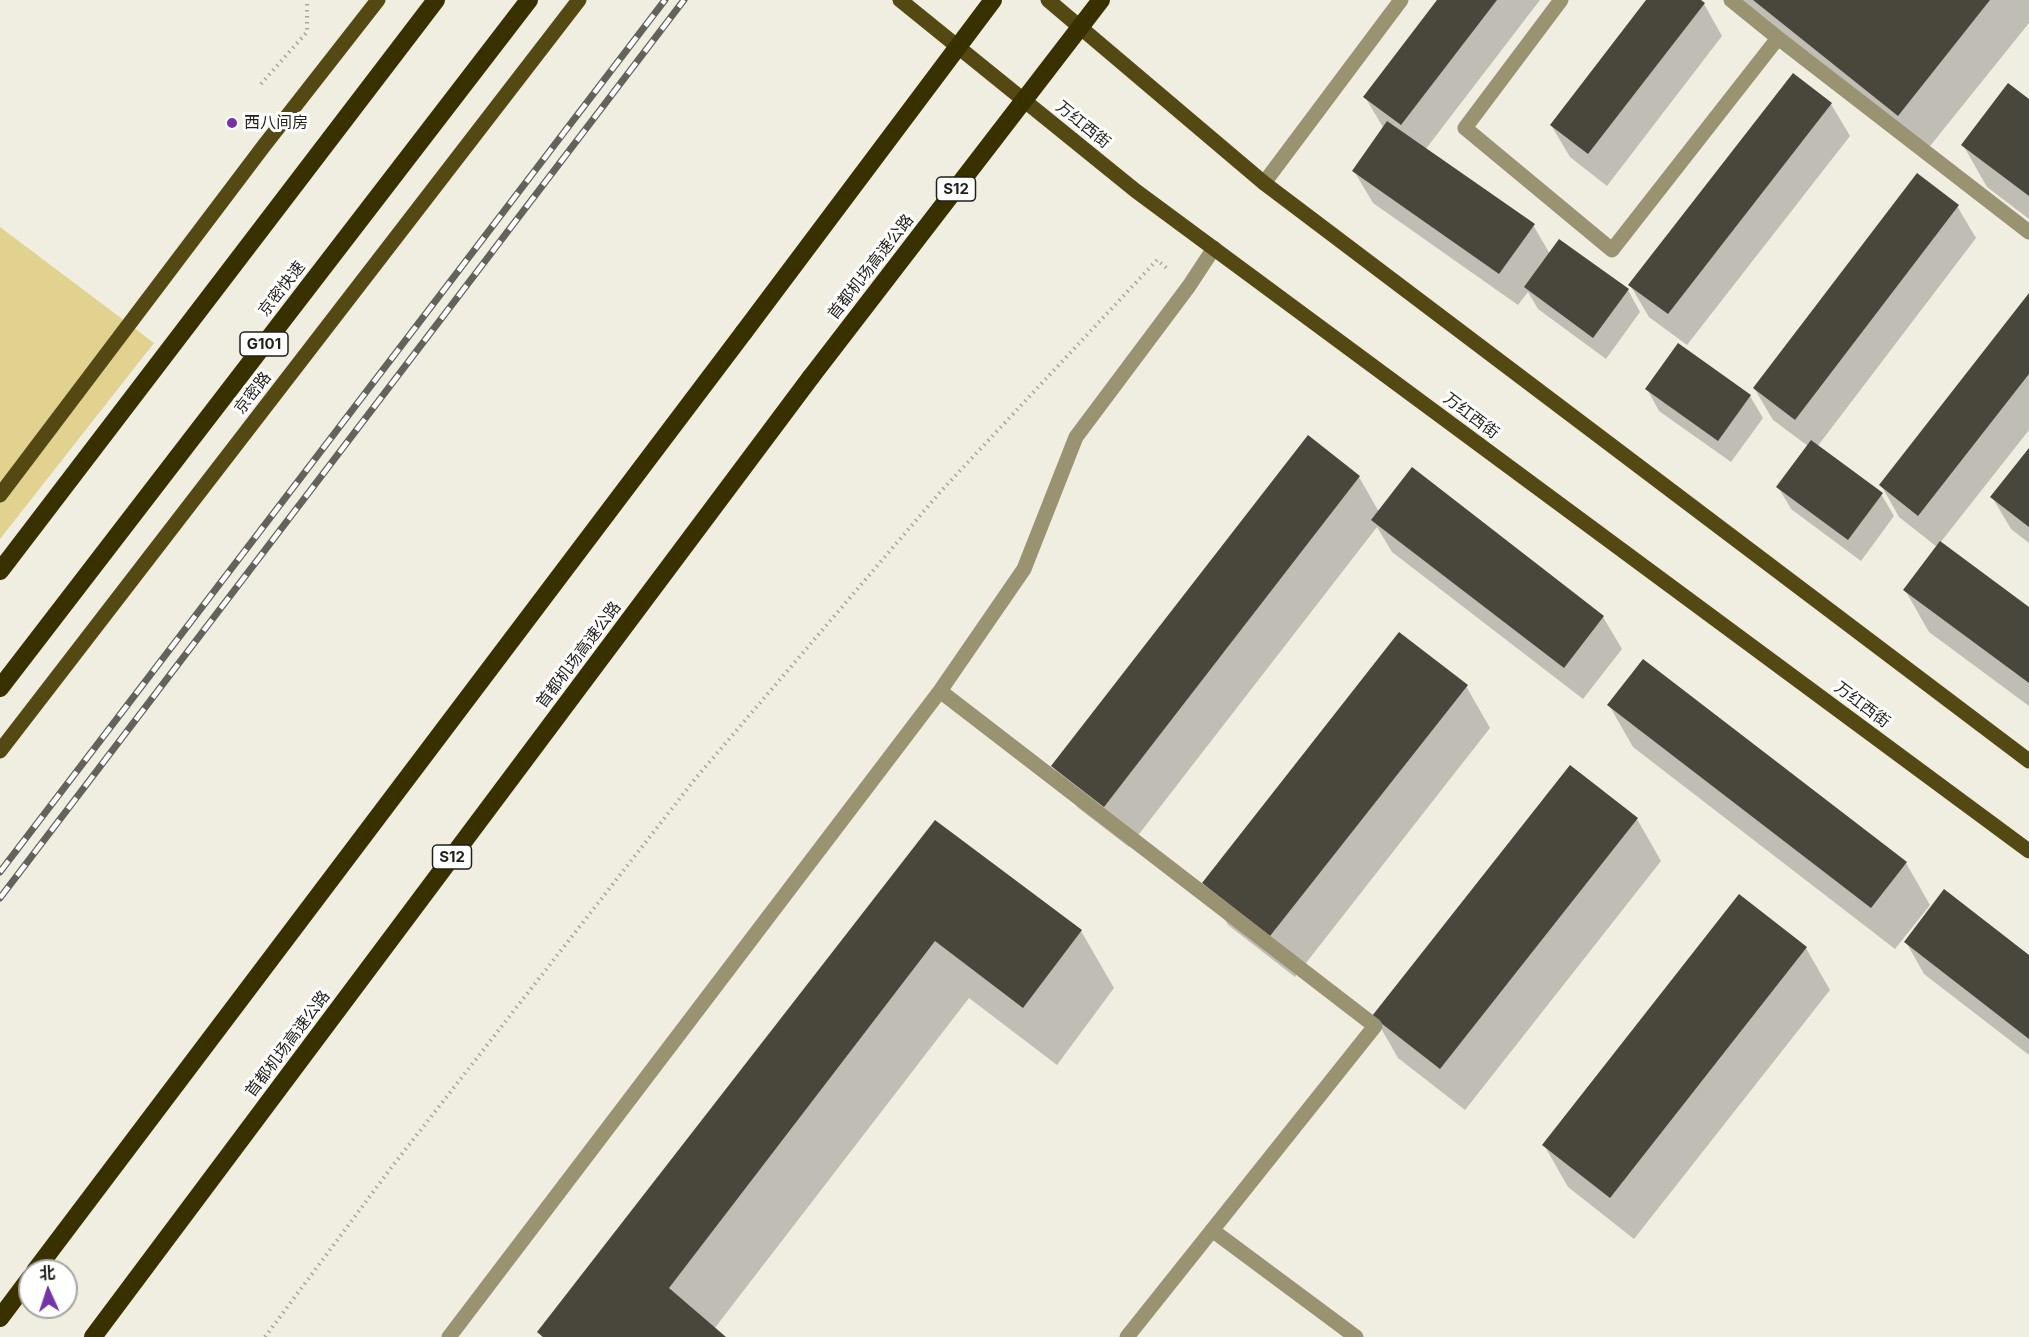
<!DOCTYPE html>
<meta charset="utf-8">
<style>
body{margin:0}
#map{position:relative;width:2029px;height:1337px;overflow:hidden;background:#f0eee1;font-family:Inter,"Noto Sans SC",sans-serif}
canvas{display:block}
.north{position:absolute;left:18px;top:1259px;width:60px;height:60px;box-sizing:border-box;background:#fff;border:2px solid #a6a5a3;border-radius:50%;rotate:357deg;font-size:16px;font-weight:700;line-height:24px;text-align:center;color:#201f1a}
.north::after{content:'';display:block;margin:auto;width:21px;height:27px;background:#7633a7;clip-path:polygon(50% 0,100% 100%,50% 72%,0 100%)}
</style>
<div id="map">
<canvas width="2029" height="1337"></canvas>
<div class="north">北</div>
</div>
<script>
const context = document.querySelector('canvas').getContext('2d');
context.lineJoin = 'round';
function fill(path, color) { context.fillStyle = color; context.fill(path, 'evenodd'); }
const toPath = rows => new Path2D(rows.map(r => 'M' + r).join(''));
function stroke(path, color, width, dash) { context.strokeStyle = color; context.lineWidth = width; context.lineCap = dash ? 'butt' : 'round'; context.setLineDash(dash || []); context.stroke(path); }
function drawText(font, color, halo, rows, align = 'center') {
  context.font = font + ' Inter,"Noto Sans SC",sans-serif'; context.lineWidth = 6; context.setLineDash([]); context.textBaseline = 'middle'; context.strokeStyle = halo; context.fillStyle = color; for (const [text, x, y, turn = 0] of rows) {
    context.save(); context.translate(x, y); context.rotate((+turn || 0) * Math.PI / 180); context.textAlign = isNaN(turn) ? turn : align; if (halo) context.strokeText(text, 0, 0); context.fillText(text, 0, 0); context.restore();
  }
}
const green = toPath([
 [0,227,154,343,0,539]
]);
const shadow = toPath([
 [1439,0,1540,0,1425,150,1533,225,1550,254,1628,290,1640,312,1606,359,1538,309,1528,292,1518,305,1373,203,1354,171,1384,129,1365,97],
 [1648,0,1699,0,1704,4,1722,36,1607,186,1570,157,1551,125],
 [1727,0,2029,0,2029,23,1922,156],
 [2029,101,2029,219,1987,187,1963,145],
 [1831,104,1850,136,1687,345,1649,317,1630,285],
 [1957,206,1976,238,1817,447,1881,494,1894,516,1861,561,1791,509,1778,487,1808,446,1773,420,1754,388],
 [2029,295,2029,430,1940,543,2029,609,2029,706,1929,632,1905,590,1937,547,1899,517,1881,485],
 [1647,389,1750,396,1763,418,1731,462,1659,411],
 [1308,437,1359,477,1379,512,1603,617,1622,649,1583,699,1392,552,1377,527,1129,847,1077,807,1053,766],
 [2029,450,2029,543,2011,529,1992,497],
 [1466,686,1490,728,1295,977,1228,925,1204,883],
 [1609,705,1906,863,1930,905,1895,949,1633,747],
 [1637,819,1661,861,1465,1110,1398,1058,1374,1016],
 [936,822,1081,931,1114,988,1057,1065,969,998,714,1329,723,1337,542,1337,539,1333],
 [1739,896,1806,948,1830,990,1634,1239,1568,1187,1544,1145],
 [1906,942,2029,957,2029,1055,1924,974]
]);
const building = toPath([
 [1437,0,1497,0,1401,125,1363,97],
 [1646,0,1701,0,1705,3,1588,154,1550,125],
 [1753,0,1990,0,1898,116],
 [1793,73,1832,103,1668,314,1628,285],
 [2008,83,2029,99,2029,196,1961,145],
 [1387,121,1535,224,1499,274,1352,171],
 [1917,173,1959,205,1795,420,1753,388],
 [1559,239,1629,289,1593,338,1524,287],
 [2029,293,2029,374,1918,516,1879,485],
 [1678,343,1751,395,1718,441,1645,389],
 [1308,435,1360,476,1104,807,1051,766],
 [1811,440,1883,493,1848,540,1776,487],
 [2029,448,2029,527,1990,497],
 [1412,467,1604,616,1564,668,1371,520],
 [1940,541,2029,607,2029,683,1903,590],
 [1399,632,1468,685,1270,936,1202,883],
 [1643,659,1907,862,1871,908,1607,705],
 [1570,765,1638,818,1440,1069,1372,1016],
 [935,820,1082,930,1023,1008,935,941,669,1288,726,1337,543,1337,537,1332],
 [1944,889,2029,955,2029,1039,1904,942],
 [1739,894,1807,947,1610,1198,1542,1145]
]);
const path = toPath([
 [261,84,307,32,307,0],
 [265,1337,391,1168,695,779,942,490,1157,260,1169,270]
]);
const minor = toPath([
 [1561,0,1465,128,1612,250,1778,38],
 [1731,0,1778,38,2029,232],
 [1264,183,1401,0],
 [940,691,1375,1026,1127,1337],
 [1212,1230,1356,1337],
 [449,1337,940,691,1024,569,1076,437,1189,286,1214,248]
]);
const major = toPath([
 [900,0,1136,191,2029,851],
 [1048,0,1264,183,2029,761],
 [0,495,263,147,378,0],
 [0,751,579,0]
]);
const highway = toPath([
 [0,571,436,0],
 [0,688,529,0],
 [35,1271,744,332],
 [0,1318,30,1278],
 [93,1337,811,377]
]);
const rail = toPath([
 [0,872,665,0],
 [0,898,684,0]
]);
const highwayBridge = toPath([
 [744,332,993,0],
 [811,377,1101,0]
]);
const markers = [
 [232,123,6,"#7633a7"]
];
const shields = [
 [956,189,39],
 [264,344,48],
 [452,857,39]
];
const shieldNames = [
 ["S12",956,189],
 ["G101",264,344],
 ["S12",452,857]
];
const poiNames = [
 ["西八间房",244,123]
];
const streetNames = [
 ["万红西街",1083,125,39],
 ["首都机场高速公路",871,267,-52],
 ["京密快速",282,289,-52],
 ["京密路",253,393,-52],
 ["万红西街",1471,416,37],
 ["首都机场高速公路",579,655,-53],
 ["万红西街",1862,705,37],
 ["首都机场高速公路",288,1044,-53]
];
fill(green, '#e1d28f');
fill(shadow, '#0003');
fill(building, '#49463c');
stroke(path, '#a9a79d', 4, [1.5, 4.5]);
stroke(minor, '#9a9371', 15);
stroke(major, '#544913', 15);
stroke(highway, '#393000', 18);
stroke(rail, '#63625b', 7);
stroke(rail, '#fff', 4.5, [14]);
stroke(highwayBridge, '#393000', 18);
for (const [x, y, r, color] of markers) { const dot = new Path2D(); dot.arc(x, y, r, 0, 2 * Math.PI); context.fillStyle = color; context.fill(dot); stroke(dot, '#fff', 2); }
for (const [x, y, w] of shields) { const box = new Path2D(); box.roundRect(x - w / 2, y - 12, w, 24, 4.5); context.fillStyle = '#fff'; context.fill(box); stroke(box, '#201f1a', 1.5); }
drawText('bold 15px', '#201f1a', null, shieldNames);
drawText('16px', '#201f1a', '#fff', poiNames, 'left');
drawText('16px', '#201f1a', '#fff', streetNames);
</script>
